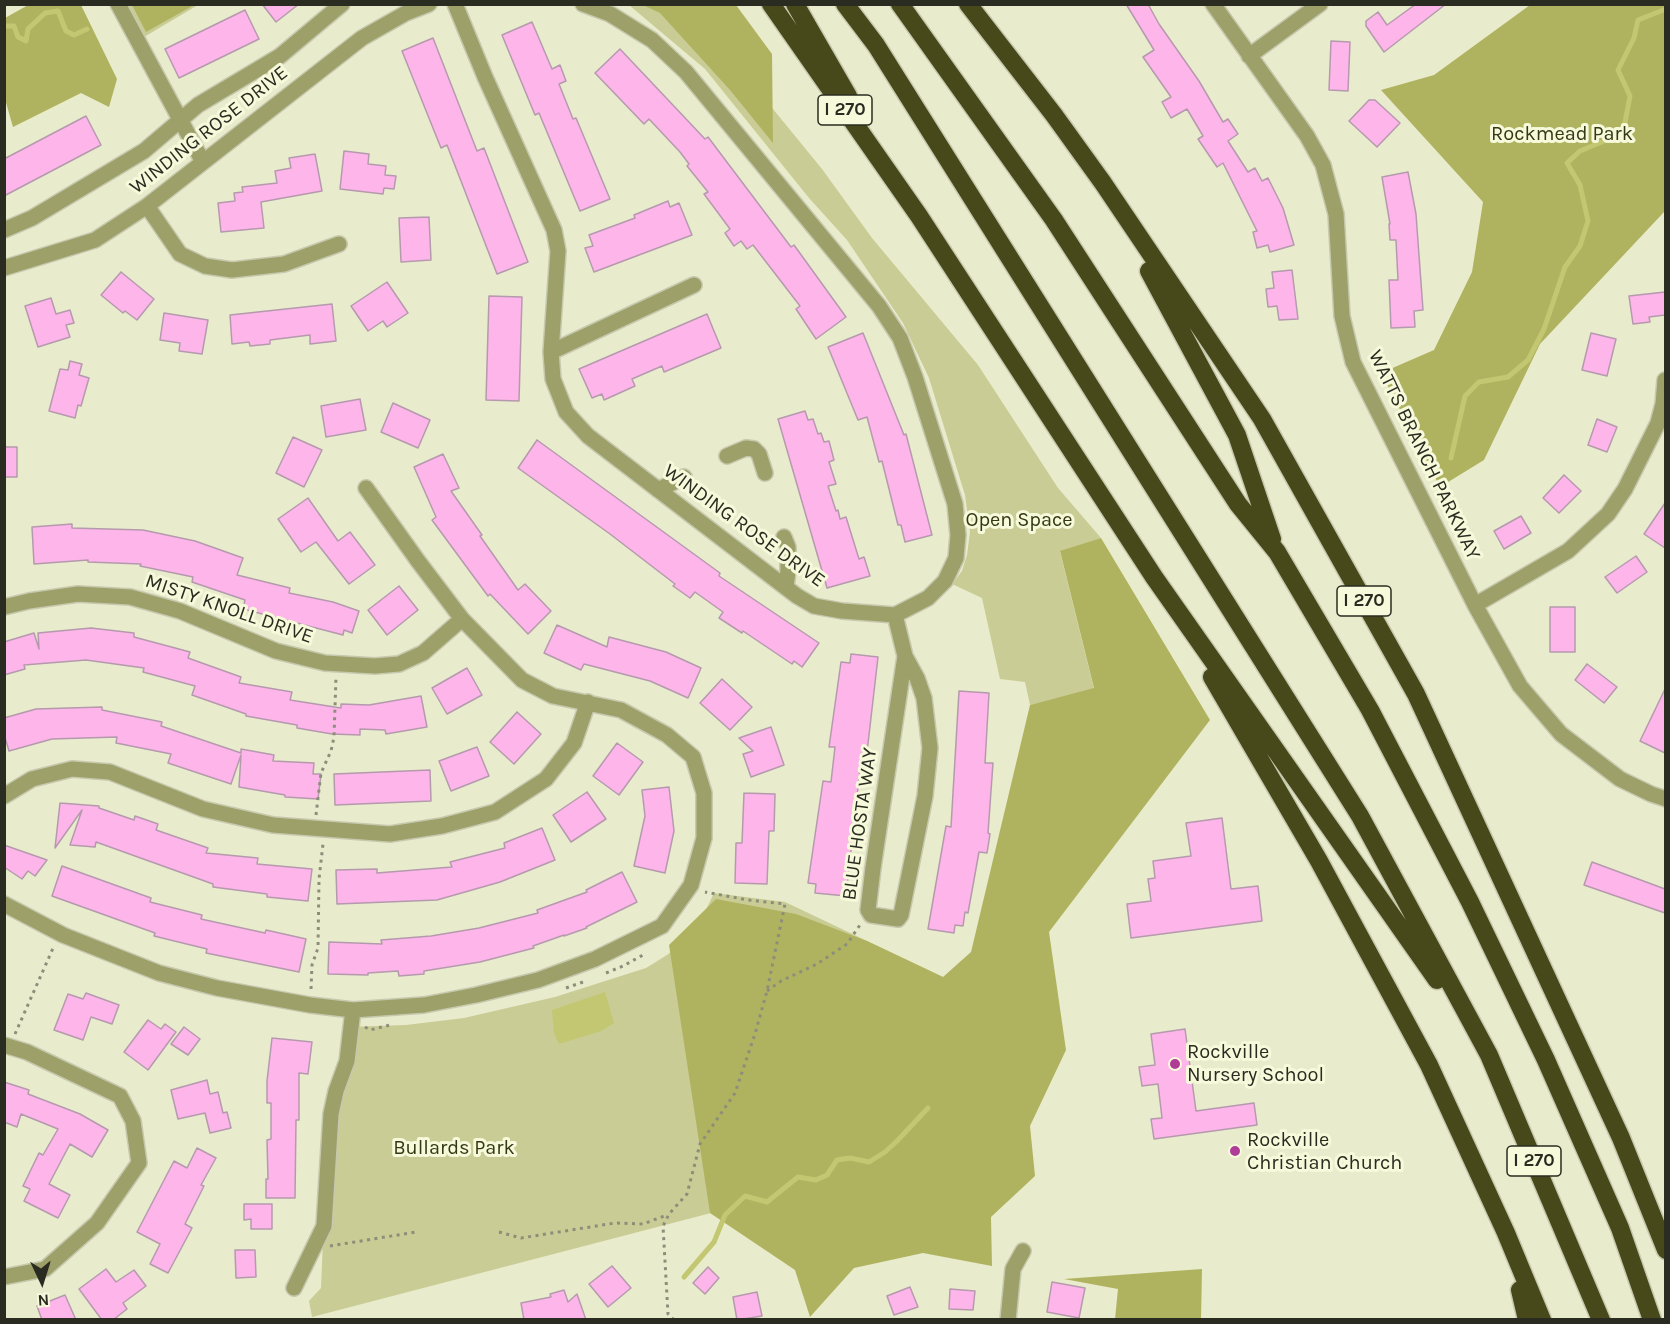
<!DOCTYPE html>
<style>
body{margin:0}
#map{position:relative;width:1670px;height:1324px;overflow:hidden;background:#e9ebcd;font-family:Karla,sans-serif}
canvas{display:block}
.frame{position:absolute;inset:0;border:6px solid #2b2c21;pointer-events:none}
.north{position:absolute;left:12px;top:1252px;width:60px;height:60px;-webkit-text-stroke:4px #f6f9da;paint-order:stroke;rotate:176deg;font-size:16px;font-weight:700;line-height:24px;text-align:center;color:#2b2c21}
.north::after{content:'';display:block;margin:auto;width:21px;height:27px;background:#2b2c21;clip-path:polygon(50% 0,100% 100%,50% 72%,0 100%)}
</style>
<div id="map">
<canvas width="1670" height="1324"></canvas>
<div class="frame"></div>
<div class="north">N</div>
</div>
<script>
const context = document.querySelector('canvas').getContext('2d');
context.lineJoin = 'round';
function fill(path, color) { context.fillStyle = color; context.fill(path, 'evenodd'); }
const toPath = rows => new Path2D(rows.map(r => 'M' + r).join(''));
function stroke(path, color, width, dash) { context.strokeStyle = color; context.lineWidth = width; context.lineCap = dash ? 'butt' : 'round'; context.setLineDash(dash || []); context.stroke(path); }
function drawText(font, color, halo, rows, align = 'center') {
  context.font = font + ' Karla,sans-serif'; context.lineWidth = 6; context.setLineDash([]); context.textBaseline = 'middle'; context.strokeStyle = halo; context.fillStyle = color; for (const [text, x, y, turn = 0] of rows) {
    context.save(); context.translate(x, y); context.rotate((+turn || 0) * Math.PI / 180); context.textAlign = isNaN(turn) ? turn : align; if (halo) context.strokeText(text, 0, 0); context.fillText(text, 0, 0); context.restore();
  }
}
const green = toPath([
 [126,5,198,5,144,37],
 [629,5,688,5,822,169,872,238,978,365,1058,488,1101,538,1060,552,1094,689,1030,705,1025,682,1000,679,982,598,952,584,962,571,967,555,970,532,965,495,929,378,903,323,847,240,809,198,705,69],
 [714,893,785,902,943,977,757,1201,312,1317,309,1301,321,1288,328,1122,347,1027,406,1025,464,1018,555,997,646,968,667,955,682,943,703,916]
]);
const forest = toPath([
 [30,4,81,5,117,79,109,107,81,93,13,127,5,99,5,18],
 [132,5,194,5,146,32],
 [643,5,736,5,772,54,773,143,730,90,660,13],
 [1530,5,1665,5,1665,211,1540,344,1484,460,1440,487,1381,373,1434,350,1472,272,1483,202,1381,90,1434,75],
 [1101,538,1210,720,1049,932,1066,1050,1030,1126,1035,1176,991,1217,992,1266,923,1253,854,1268,810,1317,795,1270,710,1213,669,945,716,899,796,914,867,941,943,977,971,952,1030,705,1094,688,1060,551],
 [1202,1269,1201,1319,1115,1319,1118,1289,1064,1279]
]);
const water = toPath([
 [605,992,614,1023,601,1031,559,1044,554,1033,552,1010]
]);
const stream = toPath([
 [4,26,14,26,18,37,26,41,28,29,45,13,58,11,66,31,74,35,87,29],
 [1451,458,1465,396,1479,382,1508,377,1528,360,1544,329,1565,267,1580,246,1588,221,1580,185,1567,163,1580,151,1623,133,1630,96,1618,70,1634,38,1638,20,1666,9],
 [684,1277,714,1242,725,1215,745,1196,767,1202,798,1177,816,1180,827,1175,837,1160,850,1158,869,1162,885,1152,897,1141,928,1108]
]);
const building = toPath([
 [262,4,299,4,276,22,262,4],
 [1126,4,1148,4,1159,24,1199,81,1223,122,1228,119,1238,134,1228,141,1248,172,1255,168,1262,181,1268,178,1283,208,1294,245,1270,252,1268,245,1257,248,1253,232,1257,231,1223,163,1217,167,1198,139,1203,136,1187,109,1171,118,1162,102,1171,97,1143,57,1154,50,1126,4],
 [1416,4,1446,4,1384,52,1366,26,1366,21,1378,12,1387,25,1416,4],
 [245,10,259,39,179,78,165,49,245,10],
 [532,22,552,69,560,65,566,81,559,84,573,119,576,118,610,199,580,211,539,113,535,115,502,35,532,22],
 [433,38,477,151,484,148,528,262,497,274,447,145,441,148,402,51,433,38],
 [1331,41,1350,42,1348,91,1329,90,1331,41],
 [620,49,705,139,708,137,791,247,794,245,846,317,816,339,796,309,800,306,753,245,747,249,741,241,734,246,725,233,730,229,704,194,708,192,687,166,689,164,680,152,649,119,644,124,595,73,620,49],
 [1369,100,1375,100,1400,123,1377,147,1349,121,1369,100],
 [86,116,101,145,4,196,4,159,86,116],
 [344,151,369,154,368,164,386,166,385,175,396,176,394,189,384,188,383,194,340,189,344,151],
 [315,154,322,191,261,202,264,228,221,232,218,203,235,201,234,193,243,192,242,187,277,183,275,171,291,168,289,158,315,154],
 [1408,172,1416,214,1423,310,1414,311,1415,327,1391,328,1389,280,1398,280,1396,240,1390,240,1389,224,1390,224,1382,177,1408,172],
 [668,201,670,207,679,203,692,235,594,272,585,248,593,246,589,235,635,218,634,215,668,201],
 [429,217,431,260,401,262,399,218,429,217],
 [1292,270,1298,319,1279,320,1277,306,1268,307,1266,289,1274,288,1272,272,1292,270],
 [121,272,154,299,137,320,125,311,123,313,101,295,121,272],
 [387,282,408,313,387,327,383,321,368,331,351,306,387,282],
 [1665,292,1665,315,1649,317,1650,322,1633,324,1629,296,1665,292],
 [489,296,522,297,519,401,486,400,489,296],
 [51,298,56,314,70,310,74,323,66,325,70,337,38,347,25,306,51,298],
 [332,304,336,341,310,344,310,335,270,340,270,344,250,346,249,342,232,344,230,315,332,304],
 [164,313,208,320,202,354,179,351,180,343,160,340,164,313],
 [707,314,721,348,664,372,662,366,632,379,635,386,604,400,602,394,592,398,579,369,707,314],
 [863,333,904,435,906,434,932,535,905,542,901,525,898,525,882,461,879,462,867,417,858,420,828,347,863,333],
 [1591,333,1616,339,1607,376,1582,370,1591,333],
 [70,361,82,364,79,375,89,378,81,406,78,405,75,418,49,411,60,369,68,370,70,361],
 [360,399,366,430,326,437,321,406,360,399],
 [393,403,430,420,418,448,381,432,393,403],
 [805,411,808,420,813,419,818,434,821,433,824,442,829,441,834,460,829,462,836,484,828,486,836,511,838,510,840,519,846,517,859,559,864,557,870,576,827,588,778,419,805,411],
 [1597,419,1617,427,1607,452,1588,445,1597,419],
 [293,437,322,450,304,487,276,473,293,437],
 [537,440,720,573,719,576,819,643,802,667,794,661,792,664,743,631,742,633,719,618,723,612,695,592,690,598,673,586,675,584,610,534,518,468,537,440],
 [4,447,17,447,17,477,4,477,4,447],
 [443,454,459,488,451,491,482,535,480,536,518,590,525,584,551,611,528,634,490,594,488,596,432,520,436,517,414,467,443,454],
 [1564,475,1581,491,1559,513,1543,498,1564,475],
 [308,498,338,541,350,532,375,565,349,584,316,542,301,552,278,519,308,498],
 [1665,503,1665,548,1644,534,1665,503],
 [1521,516,1531,533,1504,549,1494,531,1521,516],
 [72,524,72,528,143,530,195,541,243,558,237,575,290,588,289,593,333,602,359,611,352,633,344,630,343,635,243,609,245,600,192,582,193,577,140,566,141,564,88,562,88,560,34,564,32,527,72,524],
 [1636,556,1647,572,1617,593,1605,577,1636,556],
 [399,586,418,610,387,635,368,610,399,586],
 [1550,607,1575,607,1575,652,1550,652,1550,607],
 [557,625,607,647,609,637,666,652,701,668,688,698,650,681,584,664,581,670,544,653,557,625],
 [91,628,134,633,134,637,190,652,188,658,241,677,239,683,292,692,290,700,341,708,341,704,369,705,421,696,427,727,386,734,385,730,360,729,360,735,332,734,297,728,297,725,246,716,246,714,192,695,195,686,143,672,144,668,86,660,24,665,25,669,4,675,4,642,34,633,39,649,38,633,91,628],
 [851,654,878,657,866,761,861,760,846,896,815,893,816,884,808,883,823,781,831,782,835,747,829,747,841,662,850,663,851,654],
 [1587,664,1617,687,1604,703,1575,680,1587,664],
 [467,668,482,695,447,714,432,688,467,668],
 [722,679,752,707,730,730,700,703,722,679],
 [1665,689,1665,753,1640,741,1665,689],
 [959,691,989,693,985,763,993,763,988,833,990,834,987,853,979,852,968,913,965,912,963,926,955,925,954,933,928,929,946,826,951,827,959,691],
 [102,707,102,710,162,722,161,726,241,753,241,749,274,755,273,761,314,763,313,774,321,774,318,799,285,797,285,795,239,787,241,755,231,784,168,763,171,754,116,743,117,737,52,739,9,751,4,734,4,718,36,709,102,707],
 [517,712,541,734,514,764,490,742,517,712],
 [771,727,784,765,751,777,743,754,753,751,739,738,771,727],
 [617,743,643,762,619,795,593,776,617,743],
 [477,747,489,776,451,791,439,761,477,747],
 [430,770,431,801,335,805,334,774,430,770],
 [669,787,674,831,665,873,634,866,645,816,642,790,669,787],
 [587,792,606,819,571,842,553,815,587,792],
 [744,793,775,794,774,831,769,831,767,884,735,883,736,843,742,843,744,793],
 [60,803,99,806,99,808,134,820,135,816,158,824,156,830,208,848,206,853,258,858,257,864,312,869,308,901,267,897,267,894,213,887,213,884,96,842,95,847,70,845,82,810,55,848,60,803],
 [1222,818,1231,889,1258,886,1262,921,1131,938,1127,904,1151,901,1148,879,1155,878,1153,861,1191,856,1186,823,1222,818],
 [542,828,555,860,500,882,437,900,337,904,336,870,377,869,377,873,452,867,450,862,505,848,504,843,542,828],
 [4,845,47,860,35,876,28,871,22,879,4,867,4,845],
 [1592,862,1665,889,1665,913,1584,885,1592,862],
 [62,866,151,898,150,902,202,915,201,919,265,933,266,930,306,939,299,972,206,953,207,949,154,936,155,933,52,896,62,866],
 [622,872,637,902,586,927,587,928,564,936,564,935,533,946,534,948,480,962,424,971,424,974,399,976,398,971,368,973,368,975,328,974,329,942,382,944,381,940,431,936,479,928,538,913,537,910,587,892,586,890,622,872],
 [86,993,119,1005,112,1024,91,1017,83,1040,54,1030,68,994,83,999,86,993],
 [148,1020,161,1029,165,1024,176,1032,148,1070,124,1052,148,1020],
 [184,1027,200,1039,188,1055,171,1044,184,1027],
 [1185,1029,1196,1111,1254,1103,1257,1125,1154,1139,1151,1119,1162,1118,1158,1084,1142,1086,1139,1067,1155,1065,1151,1034,1185,1029],
 [272,1038,312,1042,308,1074,299,1073,299,1120,296,1120,295,1198,266,1198,266,1179,268,1179,267,1140,271,1139,271,1103,267,1103,267,1081,272,1038],
 [207,1080,210,1094,218,1092,223,1113,227,1112,231,1128,210,1133,205,1113,178,1119,171,1090,207,1080],
 [4,1082,29,1090,28,1094,80,1114,108,1130,92,1157,70,1144,49,1184,70,1195,58,1218,24,1201,30,1189,23,1186,39,1153,43,1155,58,1129,21,1114,17,1127,4,1122,4,1082],
 [197,1148,216,1158,201,1185,204,1186,185,1224,192,1228,168,1273,150,1264,160,1244,137,1232,174,1161,187,1168,197,1148],
 [244,1204,272,1204,272,1229,251,1229,251,1219,244,1220,244,1204],
 [235,1250,255,1250,256,1277,236,1278,235,1250],
 [612,1266,631,1288,608,1307,589,1284,612,1266],
 [708,1267,719,1278,705,1294,693,1283,708,1267],
 [106,1269,116,1282,134,1270,146,1286,123,1303,127,1309,113,1320,102,1320,79,1289,106,1269],
 [1052,1282,1085,1288,1079,1318,1047,1312,1052,1282],
 [910,1287,918,1307,894,1315,887,1296,910,1287],
 [950,1289,975,1291,973,1310,949,1309,950,1289],
 [564,1290,568,1302,577,1294,586,1320,524,1320,521,1303,551,1297,550,1294,564,1290],
 [757,1292,762,1316,737,1320,733,1297,757,1292],
 [65,1295,76,1320,42,1320,37,1306,65,1295]
]);
const path = toPath([
 [316,815,321,773,331,751,334,737,336,677],
 [606,973,623,966,643,955],
 [566,988,583,982],
 [311,989,312,965,318,948,319,879,323,844],
 [767,991,781,981,817,964,847,944,860,925],
 [365,1027,370,1030,390,1025],
 [15,1034,54,946],
 [499,1232,521,1238,615,1223,643,1224,667,1215],
 [330,1246,416,1232],
 [674,1320,668,1314,663,1226,669,1214,687,1194,700,1144,735,1093,755,1034,767,991,785,904,748,900,705,892]
]);
const minor = toPath([
 [118,4,203,162],
 [455,4,485,77,554,230,558,251,551,352,553,379,566,412,588,436,797,596,814,606,842,611,895,615,928,598,945,581,956,558,958,535,955,504,915,377,900,338,879,306,686,72,652,40,610,14,583,4],
 [1213,4,1307,136,1323,165,1336,214,1342,316,1353,362,1475,605,1520,686,1561,734,1620,779,1651,794,1666,799],
 [1249,56,1320,4],
 [147,206,180,254,205,266,232,270,284,264,339,244],
 [4,230,32,218,144,151,198,105,280,56,342,4],
 [4,268,95,240,147,206,362,38,406,13,429,4],
 [551,352,694,285],
 [727,456,746,448,754,449,759,454,765,473],
 [658,490,684,477],
 [784,537,788,547,788,571,786,587],
 [1475,605,1568,551,1608,514,1625,489,1658,423,1663,404,1665,380],
 [4,607,29,601,78,594,130,597,180,611,276,651,325,663,375,666,399,664,423,653,462,619],
 [895,615,905,656,873,868,868,910,871,915,898,919,901,915,925,796,930,748,924,698,917,678,905,656],
 [4,796,32,779,72,769,110,772,203,809,273,825,390,834,442,826,495,812,546,779,574,743,588,702],
 [4,904,63,935,159,973,217,988,310,1005,353,1010,424,1005,476,995,538,980,595,959,662,926,691,885,704,838,704,793,693,757,667,735,621,710,553,696,522,680,462,619,418,561,366,488],
 [4,1045,27,1052,120,1096,133,1121,139,1163,97,1223,45,1269,4,1277],
 [294,1288,324,1226,331,1114,336,1091,347,1061,353,1010],
 [1008,1320,1013,1269,1023,1251]
]);
const highway = toPath([
 [771,4,919,216,1154,577,1437,980],
 [795,4,848,96],
 [845,4,876,45,1360,816,1489,1055,1601,1320],
 [900,4,1054,220,1238,504,1277,552,1370,710,1470,902,1546,1060,1620,1228,1652,1320],
 [968,4,1054,115,1103,183,1262,419,1416,694,1621,1138,1666,1250],
 [1149,271,1237,435,1272,539],
 [1212,677,1319,861,1429,1065,1506,1233,1542,1320],
 [1520,1290,1527,1320]
]);
const markers = [
 [1175,1064,6,"#af3d98"],
 [1235,1151,6,"#af3d98"]
];
const shields = [
 [845,110,54],
 [1364,601,54],
 [1534,1161,54]
];
const shieldNames = [
 ["I 270",845,110],
 ["I 270",1364,601],
 ["I 270",1534,1161]
];
const streetNames = [
 ["WINDING ROSE DRIVE",209,130,-38],
 ["WATTS BRANCH PARKWAY",1424,455,64],
 ["WINDING ROSE DRIVE",744,526,36],
 ["MISTY KNOLL DRIVE",229,609,19],
 ["BLUE HOSTA WAY",860,824,-82]
];
const parkNames = [
 ["Rockmead Park",1562,134],
 ["Open Space",1019,520],
 ["Bullards Park",454,1148]
];
const poiNames = [
 ["Rockville",1187,1052],
 ["Nursery School",1187,1075],
 ["Rockville",1247,1140],
 ["Christian Church",1247,1163]
];
fill(green, '#c9cc94');
fill(forest, '#afb35f');
fill(water, '#c3c772');
stroke(stream, '#c3c772', 5);
fill(building, '#fdb5ea');
stroke(building, '#b59aad', 1.5);
stroke(minor, '#c7c9ae', 18);
stroke(highway, '#c7c9ae', 21);
stroke(path, '#8d8e7a', 3, [3, 4.5]);
stroke(minor, '#9da068', 15);
stroke(highway, '#47491a', 18);
for (const [x, y, r, color] of markers) { const dot = new Path2D(); dot.arc(x, y, r, 0, 2 * Math.PI); context.fillStyle = color; context.fill(dot); stroke(dot, '#f6f9da', 2); }
for (const [x, y, w] of shields) { const box = new Path2D(); box.roundRect(x - w / 2, y - 15, w, 30, 4.5); context.fillStyle = '#f6f9da'; context.fill(box); stroke(box, '#2b2c21', 1.5); }
drawText('bold 18px', '#2b2c21', null, shieldNames);
drawText('20px', '#2b2c21', '#f6f9da', streetNames);
drawText('20px', '#363713', '#f6f9da', parkNames);
drawText('20px', '#2b2c21', '#f6f9da', poiNames, 'left');
</script>
